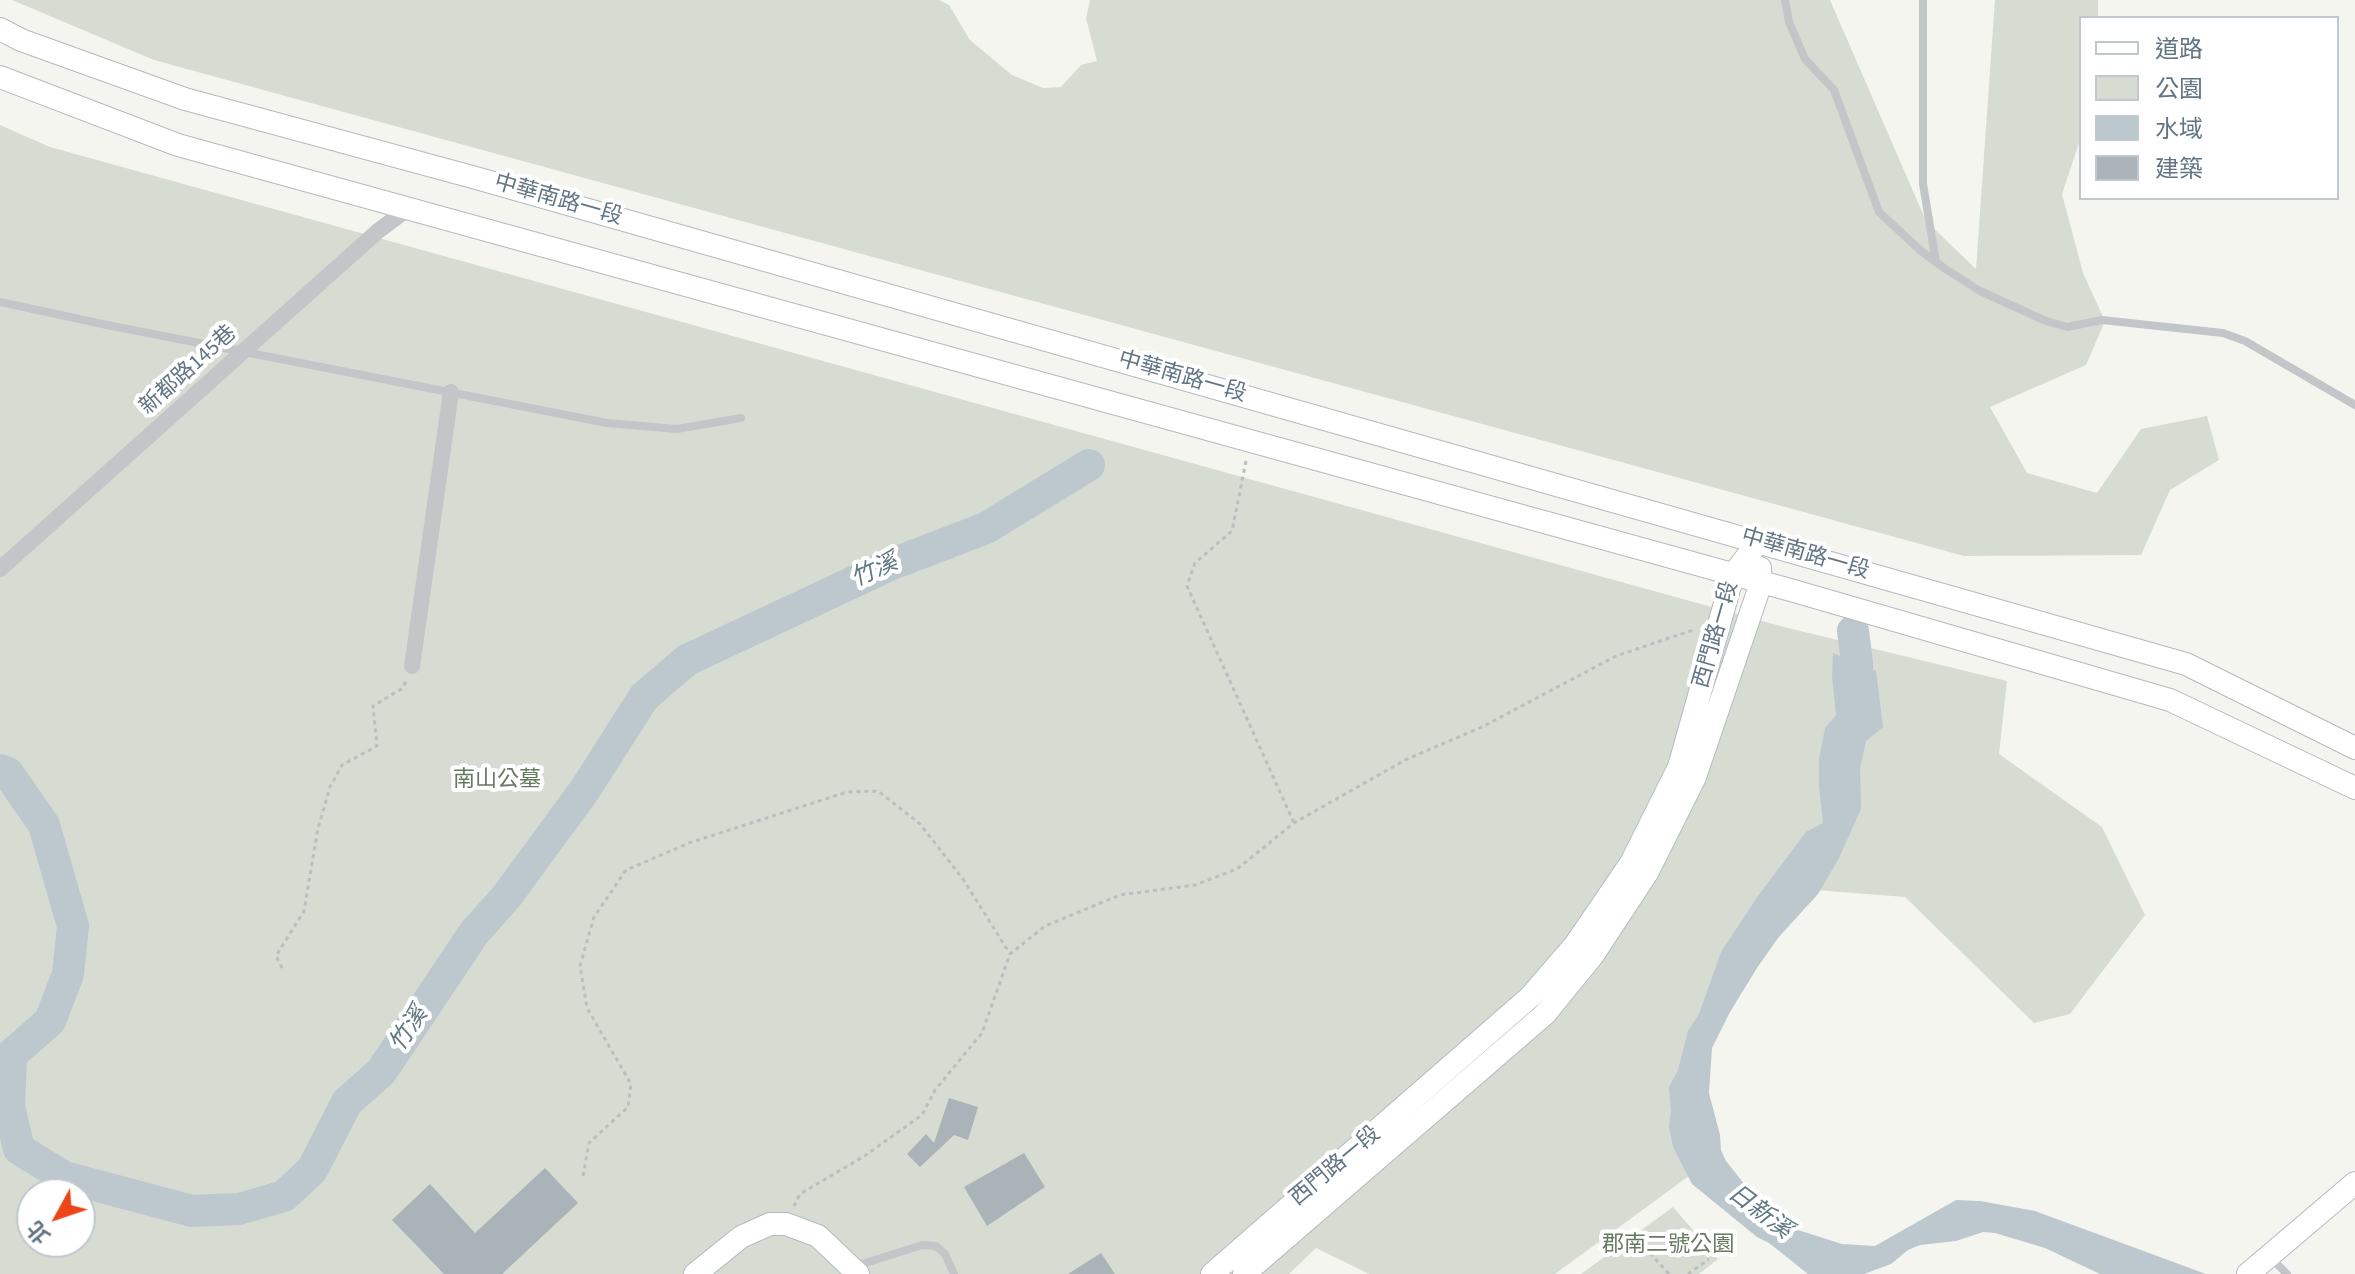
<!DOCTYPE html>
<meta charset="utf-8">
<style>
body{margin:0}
#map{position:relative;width:2355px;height:1274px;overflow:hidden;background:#f5f5f0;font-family:"Source Sans 3","Noto Sans TC",sans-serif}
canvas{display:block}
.legend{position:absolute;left:2079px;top:16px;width:260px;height:184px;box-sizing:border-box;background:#fff;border:2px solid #c0c8cd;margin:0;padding:10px 14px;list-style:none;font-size:24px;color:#627583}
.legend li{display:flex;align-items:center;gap:16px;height:40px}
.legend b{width:40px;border:2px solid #c0c8cd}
.north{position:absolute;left:16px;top:1178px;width:80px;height:80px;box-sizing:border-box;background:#fff;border:2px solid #c0c8cd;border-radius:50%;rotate:230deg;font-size:22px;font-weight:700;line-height:32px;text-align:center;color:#627583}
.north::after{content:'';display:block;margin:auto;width:28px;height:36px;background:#ec4519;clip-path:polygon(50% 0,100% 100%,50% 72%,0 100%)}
</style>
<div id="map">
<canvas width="2355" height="1274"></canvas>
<ul class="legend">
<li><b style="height:10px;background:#fff"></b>道路</li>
<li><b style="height:22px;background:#d6dcd1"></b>公園</li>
<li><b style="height:22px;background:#bcc8cd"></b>水域</li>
<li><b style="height:22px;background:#aab3b7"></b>建築</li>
</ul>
<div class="north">北</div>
</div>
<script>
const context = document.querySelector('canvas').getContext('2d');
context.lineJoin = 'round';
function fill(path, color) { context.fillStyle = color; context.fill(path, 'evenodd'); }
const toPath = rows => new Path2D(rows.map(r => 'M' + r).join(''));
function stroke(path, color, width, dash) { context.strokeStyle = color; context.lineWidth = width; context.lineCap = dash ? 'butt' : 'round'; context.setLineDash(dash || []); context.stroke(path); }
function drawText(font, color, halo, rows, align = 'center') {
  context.font = font + ' "Source Sans 3","Noto Sans TC",sans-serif'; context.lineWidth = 8; context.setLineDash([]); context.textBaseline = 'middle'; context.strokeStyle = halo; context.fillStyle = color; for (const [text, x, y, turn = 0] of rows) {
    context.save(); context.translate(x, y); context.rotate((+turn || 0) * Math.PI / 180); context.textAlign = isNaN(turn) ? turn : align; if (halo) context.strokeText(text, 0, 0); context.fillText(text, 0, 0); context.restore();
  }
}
const green = toPath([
 [12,0,939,0,949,5,970,40,1012,75,1043,88,1061,87,1081,65,1097,61,1086,18,1090,0,1830,0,1926,221,1976,269,1995,0,2098,0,2098,18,2081,18,2081,137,2062,194,2083,273,2105,321,2086,365,1990,407,2027,473,2097,493,2141,429,2207,416,2219,460,2170,490,2141,555,1964,556,154,60],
 [0,125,50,147,1784,627,2007,681,1999,754,2102,827,2145,915,2070,1014,2034,1023,1905,897,1803,889,1696,1041,1704,1165,1555,1274,1369,1274,1316,1248,1289,1274,0,1274],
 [32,1194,80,1194,80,1242,32,1242],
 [1673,1207,1718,1259,1699,1274,1581,1274]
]);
const water = toPath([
 [1833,653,1876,671,1883,727,1866,741,1860,768,1861,809,1839,858,1818,894,1778,938,1757,968,1730,1012,1712,1048,1709,1093,1720,1135,1721,1150,1726,1161,1746,1186,1798,1230,1842,1244,1875,1246,1956,1200,1980,1201,2035,1211,2206,1274,2100,1274,2045,1248,1995,1233,1983,1232,1956,1241,1920,1245,1908,1250,1891,1264,1864,1274,1808,1274,1769,1243,1757,1237,1692,1184,1673,1147,1669,1126,1671,1111,1669,1087,1678,1070,1688,1031,1699,1014,1721,952,1758,896,1806,832,1823,823,1819,786,1819,759,1825,728,1836,715,1832,676]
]);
const river = toPath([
 [1853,631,1857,662,1857,704],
 [0,770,8,773,44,825,73,926,68,974,50,1021,11,1055,9,1107,19,1149,64,1177,192,1211,239,1209,284,1196,312,1170,347,1102,381,1072,474,933,507,896,586,788,644,697,687,660,892,564,986,528,1089,465]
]);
const building = toPath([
 [949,1098,978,1107,968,1140,954,1135,920,1167,907,1154,926,1134,934,1143],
 [1024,1153,1045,1187,987,1226,964,1187],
 [545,1168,578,1203,502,1274,444,1274,392,1220,430,1184,475,1233],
 [1101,1253,1115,1274,1068,1274]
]);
const path = toPath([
 [1246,461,1232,531,1195,563,1187,586,1294,823],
 [282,968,276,956,304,911,318,828,330,787,342,765,377,746,373,706,403,688,406,681],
 [583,1176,589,1143,628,1107,631,1084,587,1008,580,966,594,917,626,870,689,843,847,792,878,791,920,824,963,879,1010,954],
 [794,1206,800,1194,866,1155,922,1115,935,1090,982,1033,1010,954,1045,926,1120,895,1195,885,1237,869,1294,823,1405,760,1482,727,1616,656,1696,629],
 [1650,1253,1669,1274],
 [1688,1274,1709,1259]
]);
const lane = toPath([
 [1785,0,1789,22,1805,59,1834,90,1879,212,1921,251,1944,268,1980,291,2046,321,2067,327,2102,320,2223,333,2245,341,2355,405],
 [1923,0,1923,184,1936,262],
 [0,302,107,325,607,423,677,429,741,418],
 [2271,1258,2287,1274],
 [853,1267,922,1245,936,1246,945,1254,954,1274]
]);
const street = toPath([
 [0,569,378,231,409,208],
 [412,666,451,392]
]);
const secondary = toPath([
 [0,29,21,40,185,99,476,178,2186,664,2355,748],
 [0,77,178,145,1794,591,2170,700,2355,788],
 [695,1274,741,1237,770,1224,786,1224,818,1236,858,1274],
 [1212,1274,1530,997,1575,945,1631,863,1679,767,1733,575,1758,542],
 [1244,1274,1545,1014,1593,955,1647,873,1695,777,1761,583,1760,568],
 [2248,1274,2355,1183]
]);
const streetNames = [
 ["中華南路一段",558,201,16],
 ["新都路145巷",189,371,-42],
 ["中華南路一段",1182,378,16],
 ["中華南路一段",1805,555,16],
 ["西門路一段",1717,635,-74],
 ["西門路一段",1336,1167,-40]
];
const parkNames = [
 ["南山公墓",497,781],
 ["郡南二號公園",1668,1246]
];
const waterNames = [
 ["竹溪",875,572,-24],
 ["竹溪",410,1030,-56],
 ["日新溪",1759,1213,37]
];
fill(green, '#d6dcd1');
fill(water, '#bcc8cd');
stroke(river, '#bcc8cd', 32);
fill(building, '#aab3b7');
stroke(secondary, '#b4babe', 24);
stroke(path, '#bbbec0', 3, [4, 4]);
stroke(lane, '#c2c6c9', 8);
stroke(street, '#c2c6c9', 16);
stroke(secondary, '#fff', 22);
drawText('22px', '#627583', '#fff', streetNames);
drawText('22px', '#677a61', '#fff', parkNames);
drawText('italic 24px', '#5e7881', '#fff', waterNames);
</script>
